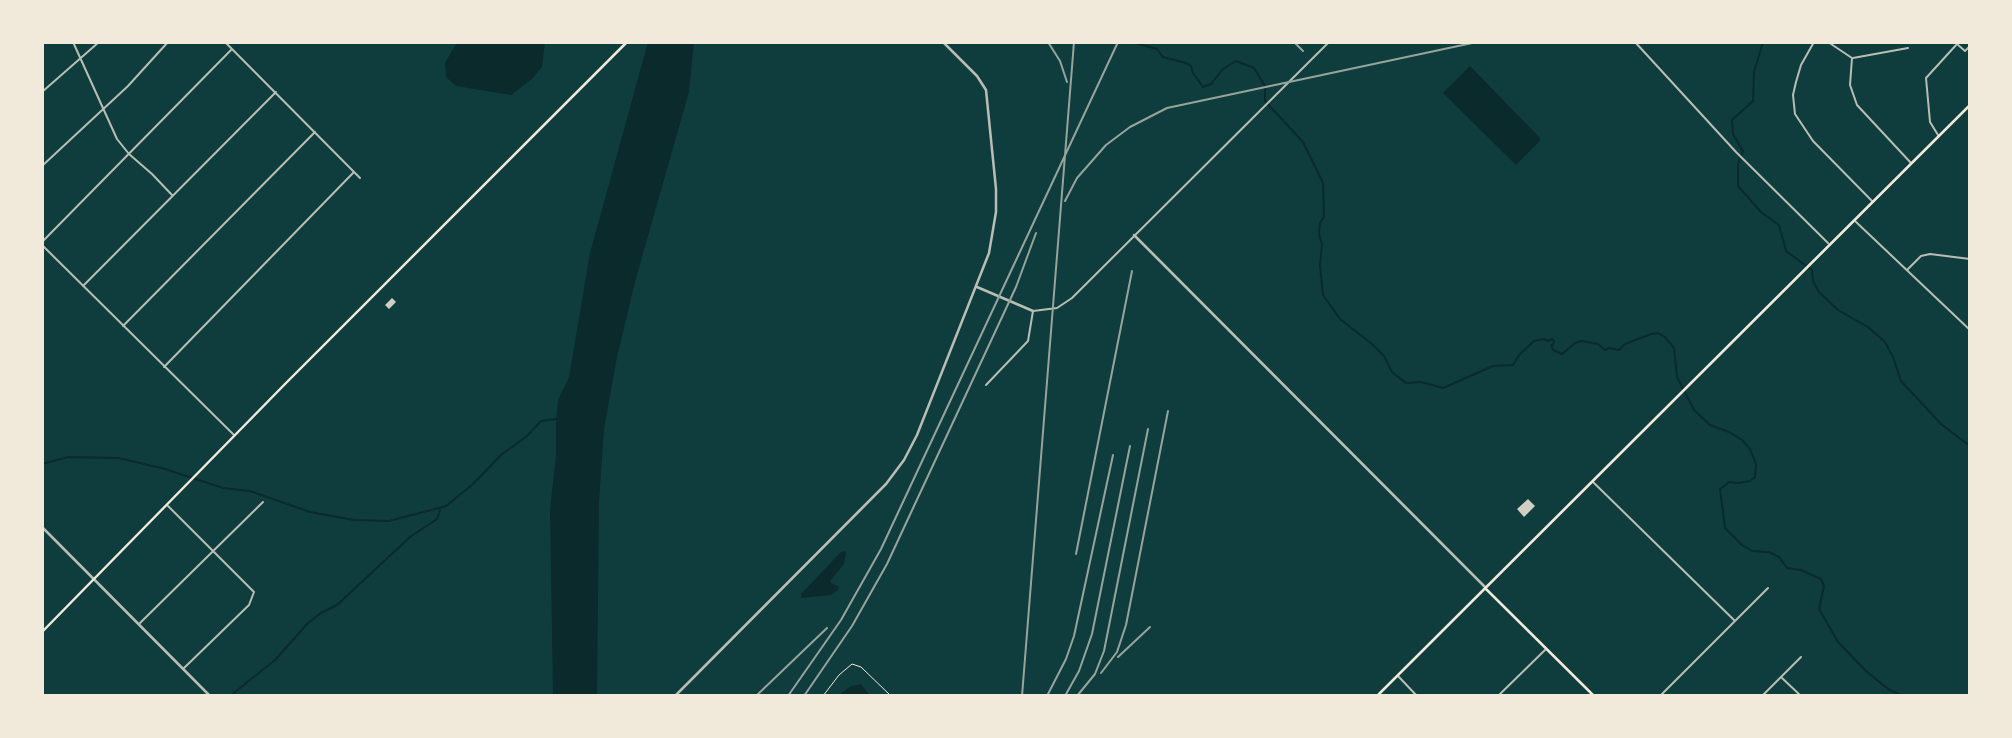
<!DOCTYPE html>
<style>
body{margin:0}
#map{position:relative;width:2012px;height:738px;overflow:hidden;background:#0f3d3e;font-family:Jost,sans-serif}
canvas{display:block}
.frame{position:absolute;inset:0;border:44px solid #f1e9da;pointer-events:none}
</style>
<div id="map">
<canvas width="2012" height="738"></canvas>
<div class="frame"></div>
</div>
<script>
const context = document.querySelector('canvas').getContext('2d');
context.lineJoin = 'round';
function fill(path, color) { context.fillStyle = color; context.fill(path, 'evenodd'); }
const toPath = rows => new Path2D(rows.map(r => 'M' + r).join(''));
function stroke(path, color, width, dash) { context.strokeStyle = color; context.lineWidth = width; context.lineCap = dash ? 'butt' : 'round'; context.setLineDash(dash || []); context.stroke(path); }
const water = toPath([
 [457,42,545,42,542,67,532,79,511,95,456,86,446,77,445,63],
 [648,42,694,42,689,92,636,278,617,357,604,429,599,502,597,696,553,696,550,510,556,455,556,421,558,400,569,377,590,253],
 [1470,66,1540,138,1540,141,1516,165,1443,93],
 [844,551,846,553,844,564,831,580,831,583,839,587,838,590,831,595,801,598,801,594,841,552],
 [861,684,870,696,837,696,851,686]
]);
const stream = toPath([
 [1131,42,1157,49,1163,57,1186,63,1191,66,1193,73,1203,87,1211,84,1223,69,1236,61,1254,68,1265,86,1265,101,1303,142,1323,183,1324,217,1320,223,1319,234,1322,244,1320,266,1323,295,1340,319,1372,344,1384,356,1392,372,1406,383,1421,382,1443,388,1493,366,1513,365,1520,354,1534,341,1544,339,1548,341,1552,339,1554,341,1553,345,1551,345,1553,350,1562,354,1575,343,1582,341,1598,344,1605,350,1609,348,1619,350,1625,344,1651,334,1658,333,1665,337,1674,348,1677,377,1694,410,1710,425,1729,432,1742,440,1750,449,1756,464,1755,477,1750,481,1739,483,1729,482,1720,489,1725,528,1742,545,1752,551,1769,552,1779,557,1787,568,1801,570,1821,579,1824,586,1819,609,1838,642,1866,671,1888,689,1903,696],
 [1763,42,1754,72,1753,101,1732,120,1733,134,1743,151,1738,164,1738,186,1761,212,1779,225,1786,251,1812,270,1813,281,1819,292,1838,310,1868,327,1885,342,1893,357,1901,381,1941,424,1970,446],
 [42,464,68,457,119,458,165,469,223,488,250,491,310,512,354,520,389,521,446,506,473,484,502,454,526,437,541,421,556,419],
 [230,696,275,660,308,623,321,613,337,605,410,537,437,519,440,510]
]);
const building = toPath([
 [392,298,396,302,389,309,385,305],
 [1528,499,1535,506,1524,517,1517,509]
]);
const path = toPath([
 [823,696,839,675,852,664,861,667,891,696]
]);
const minor = toPath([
 [73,42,117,139,129,154,152,174,172,195],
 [225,42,360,178],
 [1635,42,1736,152,1828,243],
 [1814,42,1801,65,1796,82,1793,95,1795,114,1813,141,1872,201],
 [1828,42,1852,58,1850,85,1857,105,1911,163],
 [1853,58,1908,48],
 [42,92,99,42],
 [1938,135,1930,122,1926,78,1957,44,1965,51,1970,46],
 [42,166,128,86,168,42],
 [1855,221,1970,330],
 [42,242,232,49],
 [42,245,234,435],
 [1908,269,1921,256,1930,254,1970,259],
 [83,286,276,92],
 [123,326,315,132],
 [164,367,354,172],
 [986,385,1028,341,1033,311,1057,308,1072,298,1329,42],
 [1593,482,1735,621],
 [168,506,254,592,249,605,184,668],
 [140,623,263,502],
 [1398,676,1417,696],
 [1782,678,1801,696],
 [1498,696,1545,650],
 [1660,696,1768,588],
 [1762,696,1801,657]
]);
const tertiary = toPath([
 [1134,235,1485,587],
 [977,287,1033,311],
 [42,527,210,696],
 [675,696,886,484,904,460,917,435,989,253,996,212,996,189,986,90,977,76,943,42]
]);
const secondary = toPath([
 [1485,588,1594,696],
 [42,632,286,383,627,42],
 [1377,696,1970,105]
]);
const rail = toPath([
 [1048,42,1060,61,1067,82],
 [1294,42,1303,51],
 [1065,201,1077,178,1106,145,1130,127,1167,108,1477,42],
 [1076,554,1132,271],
 [1118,657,1150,627],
 [1101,673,1117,652,1126,625,1168,411],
 [756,696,827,628],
 [788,696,841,620,881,549,1118,42],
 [804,696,852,626,887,564,1016,287,1036,233],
 [1022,696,1074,42],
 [1047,696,1066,659,1074,636,1113,455],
 [1065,696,1079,671,1092,634,1130,446],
 [1077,696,1095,674,1104,651,1148,429]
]);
fill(water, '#0a2a2b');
stroke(stream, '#0a2a2b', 2);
fill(building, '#cfcfc3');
stroke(path, '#f1e9da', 1);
stroke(minor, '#b8beb3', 2);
stroke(tertiary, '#b8beb3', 2.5);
stroke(secondary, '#f1e9da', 2.5);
stroke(rail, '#97a49c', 2);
</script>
